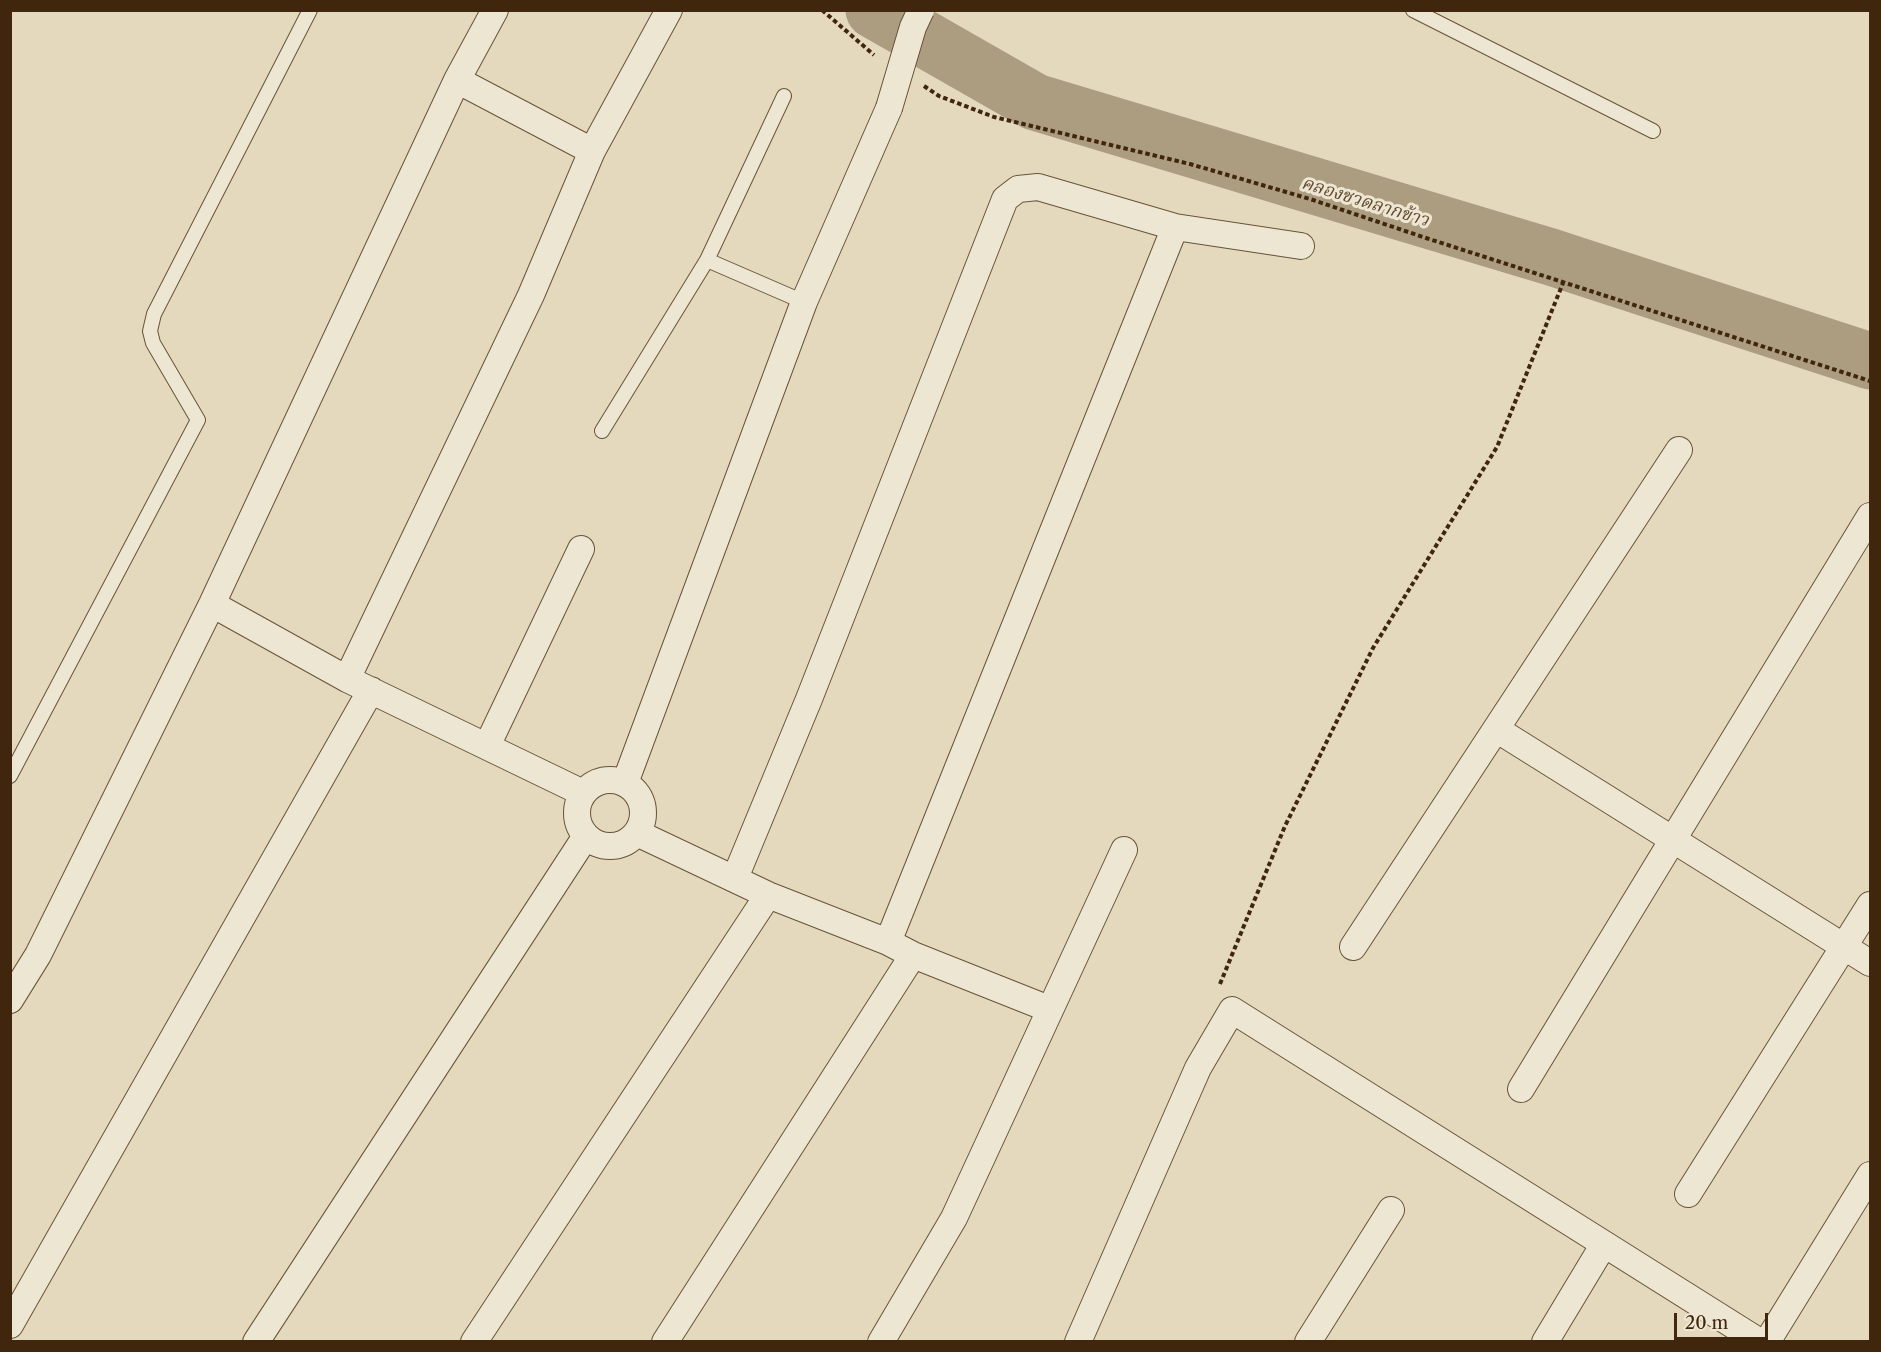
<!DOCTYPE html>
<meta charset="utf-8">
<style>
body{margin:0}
#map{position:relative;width:1881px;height:1352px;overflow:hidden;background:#e4d9bc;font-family:"Libre Caslon Text",serif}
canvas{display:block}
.frame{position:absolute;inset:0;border:12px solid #40260c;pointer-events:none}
.scale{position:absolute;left:1674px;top:1313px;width:94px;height:27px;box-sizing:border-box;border:3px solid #40260c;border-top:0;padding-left:8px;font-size:18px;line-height:21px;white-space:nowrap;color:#40260c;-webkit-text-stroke:4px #ede6d3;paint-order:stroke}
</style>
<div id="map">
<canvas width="1881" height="1352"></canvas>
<div class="frame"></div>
<div class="scale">20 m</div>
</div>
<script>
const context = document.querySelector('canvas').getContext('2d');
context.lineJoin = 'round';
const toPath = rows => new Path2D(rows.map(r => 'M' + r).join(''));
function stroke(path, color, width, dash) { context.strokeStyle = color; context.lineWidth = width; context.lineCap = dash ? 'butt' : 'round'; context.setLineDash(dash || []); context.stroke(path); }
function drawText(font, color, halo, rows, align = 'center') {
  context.font = font + ' "Libre Caslon Text","Noto Serif Thai",serif'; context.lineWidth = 6; context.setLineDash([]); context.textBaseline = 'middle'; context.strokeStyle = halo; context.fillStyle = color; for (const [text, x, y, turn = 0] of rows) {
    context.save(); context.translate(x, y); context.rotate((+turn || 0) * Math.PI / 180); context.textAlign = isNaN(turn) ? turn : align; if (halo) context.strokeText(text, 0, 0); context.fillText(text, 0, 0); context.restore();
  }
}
const river = toPath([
 [874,10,1035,102,1551,257,1870,361]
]);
const path = toPath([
 [822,10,874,55],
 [924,86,939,96,994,117,1190,164,1310,199,1426,238,1870,381],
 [1220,984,1285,826,1373,648,1497,447,1563,283]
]);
const lane = toPath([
 [1413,10,1653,131],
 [707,260,804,302],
 [602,431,707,260,784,96],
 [10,776,198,420,153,343,150,331,154,314,310,10]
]);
const street = toPath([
 [457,80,592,151],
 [212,604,347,679,583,793],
 [347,679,531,295,592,151,669,10],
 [1496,729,1870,963],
 [487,746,581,549],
 '577 813a33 33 0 1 1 66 0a33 33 0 1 1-66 0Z',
 [625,783,804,302,889,108],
 [637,833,768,895,888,942,913,955,1049,1009],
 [735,878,809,699,1005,199,1018,189,1038,187,1175,227,1301,246],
 [888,942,1175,227],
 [1353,947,1679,450],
 [10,1000,38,955,212,604,457,80,495,10],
 [1521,1089,1870,516],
 [1688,1194,1870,905],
 [10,1325,371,690],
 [256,1342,586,836],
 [474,1342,768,895],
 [665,1342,913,955],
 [881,1342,954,1218,1124,850],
 [1078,1342,1198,1068,1232,1010,1760,1342],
 [1308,1342,1391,1210],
 [1545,1342,1604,1244],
 [1767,1342,1870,1175]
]);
const streetBridge = toPath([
 [889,108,913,27,921,10]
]);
const waterNames = [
 ["คลองชวดลากข้าว",1365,202,17]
];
stroke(river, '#ac9c80', 57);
stroke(lane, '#695338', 16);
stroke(street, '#695338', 28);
stroke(path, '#40260c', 4, [4.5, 3]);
stroke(lane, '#ede6d3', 14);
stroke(street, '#ede6d3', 26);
stroke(streetBridge, '#695338', 28, []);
stroke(streetBridge, '#ede6d3', 26);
drawText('italic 18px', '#60492f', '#ede6d3', waterNames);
</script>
